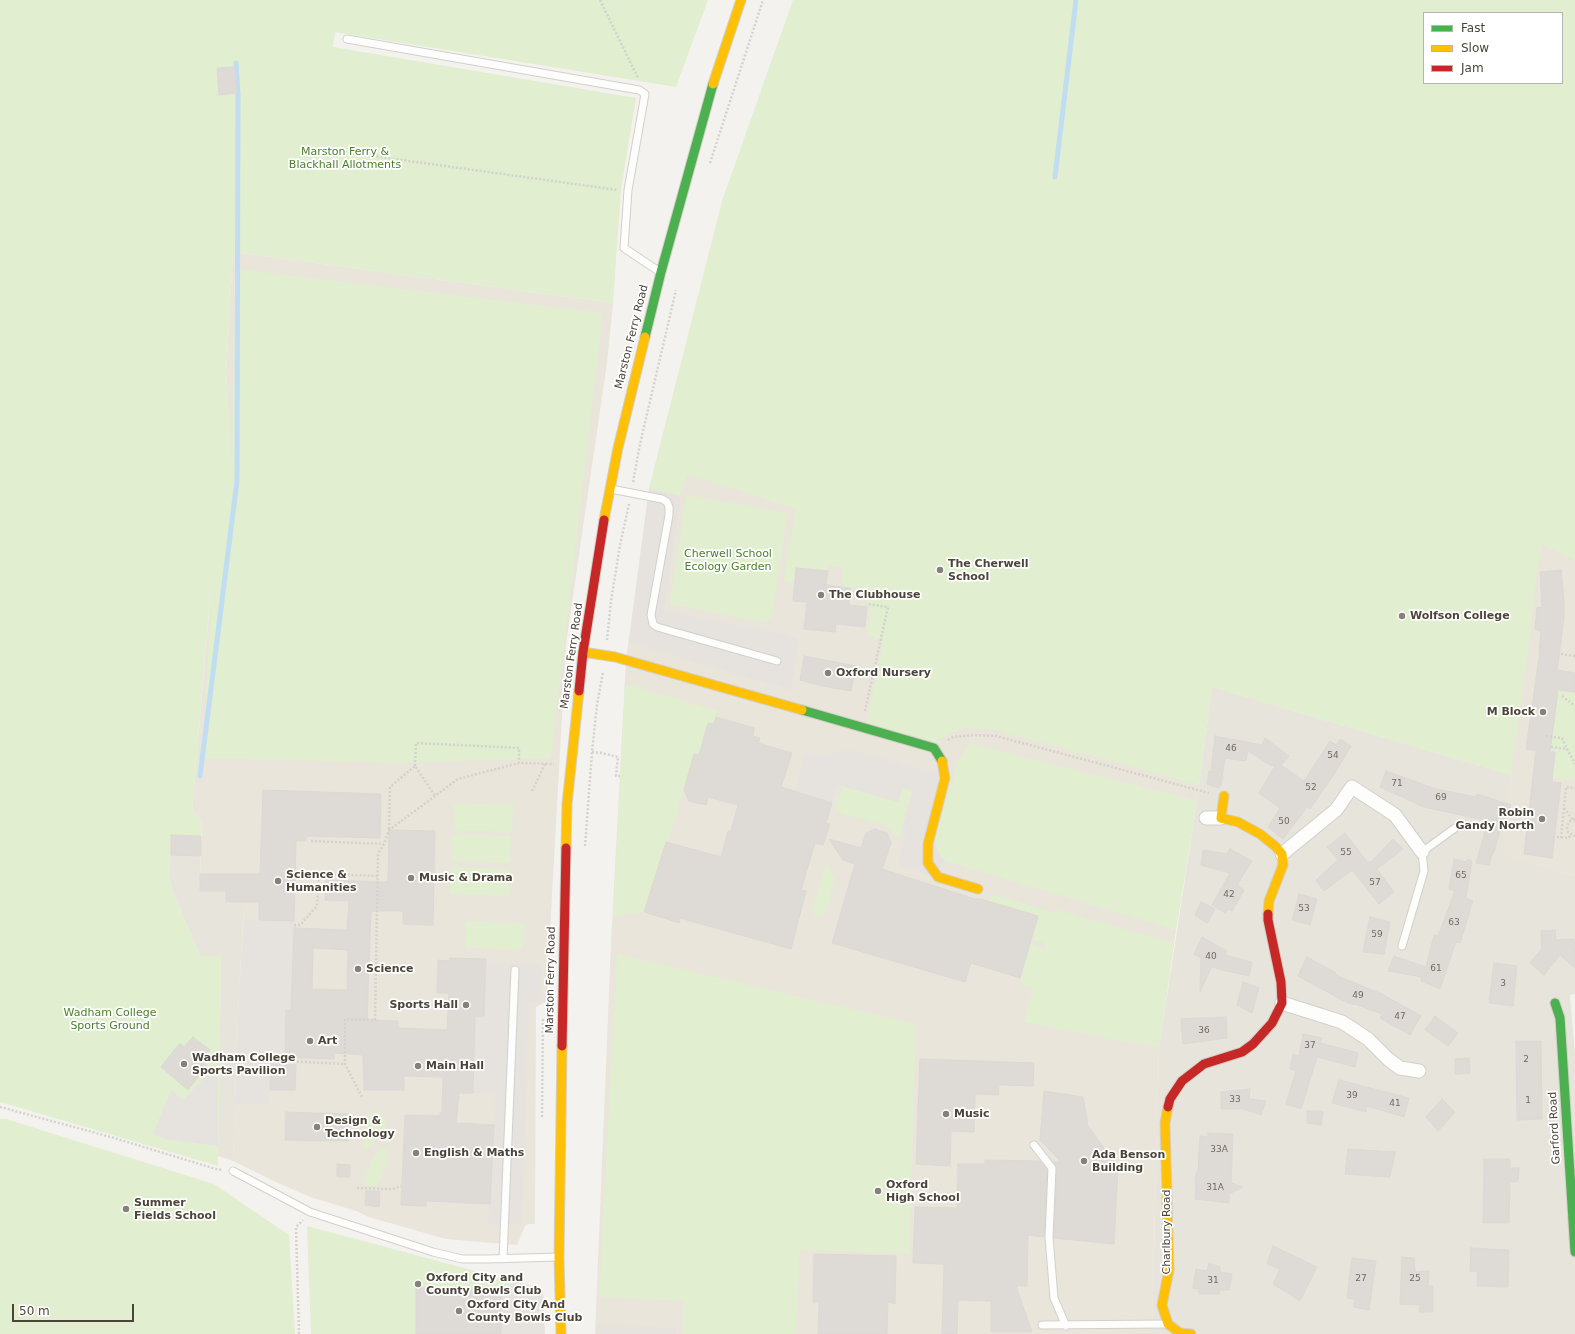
<!DOCTYPE html>
<style>
body{margin:0}
#map{position:relative;width:1575px;height:1334px;overflow:hidden;background:#f4f2ee;font-family:"DejaVu Sans",sans-serif}
canvas{display:block}
.legend{position:absolute;left:1423px;top:12px;width:140px;height:72px;box-sizing:border-box;background:#fff;border:1px solid #b7b4b0;margin:0;padding:5px 7px;list-style:none;font-size:12px;color:#4b4439}
.legend li{display:flex;align-items:center;gap:8px;height:20px}
.legend b{width:20px;border:1px solid #b7b4b0}
.scale{position:absolute;left:12px;top:1304px;width:122px;height:18px;box-sizing:border-box;border:2px solid #4b4439;border-top:0;padding-left:5px;font-size:12px;line-height:14px;white-space:nowrap;color:#4b4439;-webkit-text-stroke:3px #fff;paint-order:stroke}
</style>
<div id="map">
<canvas width="1575" height="1334"></canvas>
<ul class="legend">
<li><b style="height:5px;background:#4caf50"></b>Fast</li>
<li><b style="height:5px;background:#ffc107"></b>Slow</li>
<li><b style="height:5px;background:#c62828"></b>Jam</li>
</ul>
<div class="scale">50 m</div>
</div>
<script>
const context = document.querySelector('canvas').getContext('2d');
context.lineJoin = 'round';
function fill(path, color) { context.fillStyle = color; context.fill(path, 'evenodd'); }
const toPath = rows => new Path2D(rows.map(r => 'M' + r).join(''));
function stroke(path, color, width, dash) { context.strokeStyle = color; context.lineWidth = width; context.lineCap = dash ? 'butt' : 'round'; context.setLineDash(dash || []); context.stroke(path); }
function drawText(font, color, halo, rows, align = 'center') {
  context.font = font + ' "DejaVu Sans",sans-serif'; context.lineWidth = 3.5; context.setLineDash([]); context.textBaseline = 'middle'; context.strokeStyle = halo; context.fillStyle = color; for (const [text, x, y, turn = 0] of rows) {
    context.save(); context.translate(x, y); context.rotate((+turn || 0) * Math.PI / 180); context.textAlign = isNaN(turn) ? turn : align; if (halo) context.strokeText(text, 0, 0); context.fillText(text, 0, 0); context.restore();
  }
}
const residential = toPath([
 [1212,687,1511,775,1504,854,1575,876,1575,994,1570,995,1575,1055,1575,1334,1152,1334,1159,1048,1197,801],
 [171,835,201,836,200,874,246,874,239,993,233,1161,218,1156,221,956,200,956,173,892,169,876]
]);
const education = toPath([
 [723,198,1575,394,1575,876,1503,854,1511,775,1212,687,1197,801,1176,930,1159,1048,1152,1334,595,1334,611,943,626,660,649,489],
 [233,252,613,303,607,363,566,644,551,914,547,1001,536,1007,535,1224,528,1224,525,1226,517,1245,446,1239,369,1217,356,1211,310,1197,278,1183,233,1161,239,993,246,874,200,874,202,822,192,811,214,554,231,471,226,371]
]);
const green = toPath([
 [0,0,708,0,676,87,335,32,333,47,636,98,621,190,613,303,233,252,226,371,231,463,236,269,603,313,551,758,401,763,203,758,212,574,192,811,202,822,201,836,172,835,169,876,173,892,200,956,221,956,218,1166,0,1102],
 [793,0,1575,0,1575,560,1542,545,1537,572,1529,644,1511,775,1212,687,1199,785,995,730,965,728,932,742,867,723,883,644,878,638,867,636,870,608,866,601,867,589,842,587,843,567,828,566,828,571,796,568,794,584,783,580,796,509,687,474,681,496,649,489,723,198],
 [1424,13,1562,13,1562,83,1424,83],
 [686,495,788,513,771,621,757,621,670,604],
 [625,684,718,711,714,724,708,723,704,757,694,754,673,826,644,912,613,916],
 [1558,690,1575,692,1575,778,1573,781,1552,778,1555,752,1551,744],
 [970,743,1197,801,1176,930,945,861,938,852,934,840,959,759],
 [842,786,898,802,902,788,912,791,899,840,887,826,835,811],
 [454,803,513,805,512,832,454,830],
 [452,834,511,836,510,863,451,861],
 [826,863,835,879,824,917,815,915,812,909],
 [451,867,510,869,509,896,450,894],
 [992,894,1055,913,1057,910,1174,943,1159,1048,1024,1022,1033,988,1023,985,1020,978,1030,944,1045,949,1046,944,1032,939,1038,916,989,901],
 [466,921,524,923,523,950,465,948],
 [617,954,916,1024,909,1254,800,1250,796,1334,683,1334,683,1301,599,1297],
 [377,1109,387,1121,385,1130,369,1149,364,1150,363,1140,368,1119],
 [0,1119,6,1119,214,1184,289,1235,295,1334,0,1334],
 [383,1147,388,1149,386,1168,377,1186,365,1186,366,1175,374,1156],
 [307,1226,543,1289,544,1334,311,1334]
]);
const parking = toPath([
 [649,489,681,496,664,611,785,634,799,639,791,690,629,643],
 [849,749,939,774,934,840,938,852,945,861,929,875,898,866,905,835,904,823,912,791,902,788,898,802,837,785,832,803,795,792,805,753,816,756],
 [244,920,294,921,291,1010,286,1010,284,1065,271,1064,269,1105,235,1104,239,993],
 [486,963,542,965,540,1003,529,1002,522,1225,488,1224,495,1095,473,1093,475,1016,484,1016],
 [206,1076,218,1077,218,1146,165,1139,153,1134,171,1090,183,1100],
 [511,1280,543,1289,545,1334,501,1334,501,1287,510,1287],
 [597,1324,676,1328,676,1334,597,1334]
]);
const stream = toPath([
 [1055,177,1076,0],
 [200,776,237,481,238,95,236,63]
]);
const building = toPath([
 [235,67,237,93,219,95,217,68,235,67],
 [796,568,828,571,826,585,850,588,849,605,867,607,865,627,836,624,835,632,804,629,807,602,793,601,796,568],
 [1561,570,1564,600,1564,618,1557,670,1575,673,1575,692,1558,690,1550,752,1555,752,1552,782,1561,783,1552,858,1524,854,1536,751,1526,749,1540,651,1539,651,1541,631,1535,629,1537,607,1542,608,1540,572,1561,570],
 [804,656,856,666,851,691,822,686,800,680,804,656],
 [716,717,754,728,753,736,760,738,758,743,792,753,781,787,832,803,826,823,830,824,823,845,815,843,801,890,806,891,791,949,680,918,679,923,644,912,666,842,721,857,728,831,731,831,738,805,708,797,706,805,689,801,684,790,694,754,699,755,708,723,714,724,716,717],
 [1215,736,1262,745,1265,738,1289,756,1281,765,1304,781,1330,741,1336,745,1340,739,1351,746,1333,776,1310,809,1307,807,1283,839,1268,827,1280,808,1259,793,1275,766,1270,765,1248,751,1246,761,1225,758,1221,786,1218,788,1207,784,1209,771,1211,772,1215,736],
 [1386,771,1436,789,1476,797,1477,794,1511,805,1504,824,1502,824,1494,852,1493,852,1489,865,1476,863,1488,821,1424,807,1380,787,1386,771],
 [263,790,381,794,380,838,306,836,306,841,296,841,294,921,259,920,259,902,226,902,226,891,200,891,200,874,260,874,263,790],
 [875,829,887,833,891,843,882,869,975,899,981,899,1038,916,1020,978,971,963,965,982,832,943,855,864,843,860,829,839,861,848,866,833,875,829],
 [389,830,435,831,433,925,403,924,403,911,371,911,367,1020,398,1021,398,1028,447,1030,449,993,437,993,438,960,449,961,450,958,486,959,484,1016,475,1016,473,1093,459,1093,456,1123,494,1125,490,1204,426,1201,426,1206,401,1205,405,1115,440,1116,440,1113,442,1113,443,1077,404,1076,404,1090,364,1090,363,1055,335,1053,334,1059,285,1057,286,1010,291,1010,294,928,347,930,349,901,325,900,326,880,388,882,389,830],
 [313,948,348,950,347,990,312,989,313,948],
 [1345,833,1368,863,1370,861,1371,862,1393,839,1403,849,1377,869,1394,892,1379,904,1352,870,1324,891,1316,880,1338,860,1327,847,1345,833],
 [171,835,201,836,201,856,171,855,171,835],
 [1230,849,1252,861,1237,885,1244,890,1232,911,1228,909,1225,913,1212,905,1230,873,1201,865,1203,850,1227,854,1230,849],
 [1454,859,1466,862,1467,859,1472,861,1466,898,1473,901,1469,911,1470,911,1460,943,1456,942,1440,989,1421,981,1422,977,1388,971,1394,956,1426,967,1434,935,1438,936,1455,891,1449,889,1454,859],
 [1299,894,1317,899,1310,925,1292,920,1299,894],
 [1201,902,1215,909,1207,923,1195,915,1201,902],
 [1370,917,1390,922,1384,954,1363,952,1370,917],
 [1555,930,1556,940,1574,939,1575,968,1560,955,1544,975,1530,963,1542,948,1541,931,1555,930],
 [1202,937,1227,951,1225,955,1252,962,1249,976,1218,969,1212,966,1200,992,1201,958,1194,954,1202,937],
 [1307,957,1336,973,1335,975,1382,994,1421,1016,1410,1035,1380,1018,1382,1014,1355,1004,1354,1005,1342,1000,1298,976,1307,957],
 [1494,963,1517,966,1513,1006,1489,1003,1494,963],
 [1243,982,1259,988,1252,1013,1237,1005,1243,982],
 [1435,1016,1458,1033,1448,1046,1425,1030,1435,1016],
 [1226,1017,1227,1038,1183,1044,1181,1019,1226,1017],
 [1303,1034,1322,1038,1320,1043,1358,1053,1355,1067,1317,1057,1301,1109,1286,1104,1296,1071,1290,1069,1293,1054,1299,1056,1303,1034],
 [193,1037,210,1050,201,1061,207,1066,188,1090,161,1067,180,1043,184,1047,193,1037],
 [1516,1041,1541,1041,1542,1119,1517,1120,1516,1041],
 [1469,1058,1470,1073,1455,1074,1455,1059,1469,1058],
 [920,1059,1034,1063,1033,1086,999,1085,998,1095,975,1094,974,1132,951,1131,950,1166,916,1164,920,1059],
 [271,1064,296,1065,295,1090,270,1090,271,1064],
 [1339,1080,1409,1098,1404,1117,1367,1106,1366,1112,1332,1103,1339,1080],
 [1250,1089,1249,1099,1266,1101,1261,1115,1243,1109,1221,1109,1221,1092,1250,1089],
 [1044,1091,1083,1097,1088,1126,1118,1167,1114,1244,1054,1238,1057,1168,1053,1162,1061,1162,1040,1140,1044,1091],
 [1442,1099,1455,1112,1438,1131,1426,1117,1442,1099],
 [1307,1111,1323,1111,1321,1125,1307,1123,1307,1111],
 [286,1112,349,1114,348,1141,285,1140,286,1112],
 [1208,1133,1233,1134,1231,1183,1243,1187,1229,1194,1229,1203,1195,1199,1196,1186,1195,1185,1196,1172,1198,1172,1200,1136,1208,1137,1208,1133],
 [1348,1149,1395,1152,1390,1177,1345,1174,1348,1149],
 [1484,1159,1510,1159,1510,1168,1519,1168,1518,1182,1510,1182,1509,1223,1483,1223,1484,1159],
 [985,1160,1040,1161,1047,1170,1044,1237,1028,1235,1027,1286,1016,1286,1032,1332,991,1332,991,1301,958,1300,957,1334,942,1334,944,1264,913,1263,915,1207,957,1208,958,1164,985,1164,985,1160],
 [337,1164,350,1165,350,1177,337,1177,337,1164],
 [366,1191,380,1191,379,1207,365,1205,366,1191],
 [1273,1246,1317,1267,1300,1301,1273,1284,1280,1269,1267,1264,1273,1246],
 [1471,1248,1509,1250,1508,1287,1477,1286,1478,1272,1470,1271,1471,1248],
 [814,1254,896,1256,895,1304,888,1302,887,1334,818,1334,819,1301,813,1302,814,1254],
 [1402,1257,1414,1258,1415,1272,1429,1271,1428,1286,1433,1286,1433,1312,1419,1312,1420,1305,1400,1304,1402,1257],
 [1352,1258,1376,1261,1369,1310,1354,1307,1355,1299,1347,1298,1352,1258],
 [1209,1263,1220,1267,1220,1272,1232,1274,1229,1290,1220,1290,1219,1294,1199,1294,1199,1289,1193,1288,1196,1269,1207,1271,1209,1263],
 [501,1287,501,1334,416,1334,416,1288,501,1287]
]);
const path = toPath([
 [600,0,638,78],
 [337,151,618,190],
 [710,163,763,0],
 [633,482,640,444,676,290],
 [607,640,611,601,620,545,629,504],
 [1561,654,1575,656],
 [1562,696,1575,706],
 [865,711,888,607,868,604],
 [1546,736,1562,738,1567,749],
 [948,740,953,737,974,735,996,736,1209,793],
 [1551,747,1567,749,1575,764],
 [592,752,602,753,618,757,616,776,620,776],
 [415,766,416,743,519,748,519,763],
 [532,791,545,764],
 [1564,808,1573,820],
 [1575,819,1570,821,1567,826,1568,832,1575,836],
 [389,829,390,787,415,766,435,796],
 [1557,837,1568,838,1571,835],
 [1561,838,1566,787,1575,788],
 [311,841,384,844],
 [585,846,592,752,597,705,603,672],
 [294,925,300,925,317,906,319,874,378,876],
 [285,1061,345,1064],
 [362,1097,345,1064,345,1019,375,1020,378,854,384,844,389,830,458,779,519,763,554,764],
 [0,1107,111,1137,216,1169,223,1170],
 [542,1117,543,1017],
 [357,1188,393,1189,401,1186],
 [299,1334,296,1227,303,1220]
]);
const lane = toPath([
 [347,39,639,90,645,94,628,190,624,248,660,272],
 [611,489,662,499,667,502,669,507,669,515,651,615,653,624,657,627,777,661],
 [1402,946,1424,871,1422,852,1455,828],
 [1034,1145,1052,1168,1049,1237,1054,1298,1066,1326],
 [233,1171,310,1212,433,1252,462,1259,488,1259,559,1257],
 [503,1259,515,970],
 [1042,1325,1167,1324]
]);
const street = toPath([
 [1206,818,1221,818],
 [1282,854,1336,810,1352,787,1395,815,1422,852],
 [1282,1003,1342,1022,1368,1039,1388,1059,1400,1068,1419,1071]
]);
const fast = toPath([
 [645,337,661,272,713,84],
 [802,710,934,748,942,761],
 [1555,1003,1560,1018,1575,1252]
]);
const slow = toPath([
 [713,84,741,0],
 [604,520,618,448,645,337],
 [583,652,615,657,802,710],
 [942,761,945,778,928,844,928,863,938,877,978,889],
 [1224,796,1221,818,1238,822,1260,834,1275,846,1282,854,1283,865,1269,901,1268,914],
 [566,848,567,804,579,691],
 [1168,1107,1165,1123,1169,1270,1162,1305,1168,1324,1180,1333,1191,1334],
 [561,1334,559,1257,562,1046]
]);
const jam = toPath([
 [579,691,583,652,604,520],
 [562,1046,566,848],
 [1168,1107,1170,1099,1182,1081,1204,1064,1242,1052,1253,1044,1272,1023,1282,1003,1281,982,1268,920,1268,914]
]);
const markers = [
 [940,570,4,"#868178"],
 [821,595,4,"#868178"],
 [1402,616,4,"#868178"],
 [828,673,4,"#868178"],
 [1543,712,4,"#868178"],
 [1542,819,4,"#868178"],
 [411,878,4,"#868178"],
 [278,881,4,"#868178"],
 [358,969,4,"#868178"],
 [466,1005,4,"#868178"],
 [310,1041,4,"#868178"],
 [184,1064,4,"#868178"],
 [418,1066,4,"#868178"],
 [946,1114,4,"#868178"],
 [317,1127,4,"#868178"],
 [416,1153,4,"#868178"],
 [1084,1161,4,"#868178"],
 [878,1191,4,"#868178"],
 [126,1209,4,"#868178"],
 [418,1284,4,"#868178"],
 [459,1311,4,"#868178"]
];
const numberNames = [
 ["46",1231,749],
 ["54",1333,756],
 ["71",1397,784],
 ["52",1311,788],
 ["69",1441,798],
 ["50",1284,822],
 ["55",1346,853],
 ["65",1461,876],
 ["57",1375,883],
 ["42",1229,895],
 ["53",1304,909],
 ["63",1454,923],
 ["59",1377,935],
 ["40",1211,957],
 ["61",1436,969],
 ["3",1503,984],
 ["49",1358,996],
 ["47",1400,1017],
 ["36",1204,1031],
 ["37",1310,1046],
 ["2",1526,1060],
 ["39",1352,1096],
 ["33",1235,1100],
 ["1",1528,1101],
 ["41",1395,1104],
 ["33A",1219,1150],
 ["31A",1215,1188],
 ["27",1361,1279],
 ["25",1415,1279],
 ["31",1213,1281]
];
const parkNames = [
 ["Marston Ferry &",345,152],
 ["Blackhall Allotments",345,165],
 ["Cherwell School",728,554],
 ["Ecology Garden",728,567],
 ["Wadham College",110,1013],
 ["Sports Ground",110,1026]
];
const streetNames = [
 ["Marston Ferry Road",632,337,-76],
 ["Marston Ferry Road",572,656,-82],
 ["Marston Ferry Road",551,980,-89],
 ["Garford Road",1555,1128,-93],
 ["Charlbury Road",1167,1232,-90]
];
const poiNames = [
 ["The Cherwell",948,564],
 ["School",948,577],
 ["The Clubhouse",829,595],
 ["Wolfson College",1410,616],
 ["Oxford Nursery",836,673],
 ["M Block",1535,712,"right"],
 ["Robin",1534,813,"right"],
 ["Gandy North",1534,826,"right"],
 ["Science &",286,875],
 ["Humanities",286,888],
 ["Music & Drama",419,878],
 ["Science",366,969],
 ["Sports Hall",458,1005,"right"],
 ["Art",318,1041],
 ["Wadham College",192,1058],
 ["Sports Pavilion",192,1071],
 ["Main Hall",426,1066],
 ["Music",954,1114],
 ["Design &",325,1121],
 ["Technology",325,1134],
 ["English & Maths",424,1153],
 ["Ada Benson",1092,1155],
 ["Building",1092,1168],
 ["Oxford",886,1185],
 ["High School",886,1198],
 ["Summer",134,1203],
 ["Fields School",134,1216],
 ["Oxford City and",426,1278],
 ["County Bowls Club",426,1291],
 ["Oxford City And",467,1305],
 ["County Bowls Club",467,1318]
];
fill(residential, '#e7e4dc');
fill(education, '#eae5da');
fill(green, '#e1eecf');
fill(parking, '#e6e3df');
stroke(stream, '#c0ddf1', 5);
fill(building, '#dedbd6');
stroke(building, '#dcd9d4', 1);
stroke(lane, '#d2d0cb', 9);
stroke(street, '#d2d0cb', 15);
stroke(fast, '#d3cfc5', 11);
stroke(slow, '#d3cfc5', 11);
stroke(jam, '#d3cfc5', 11);
stroke(path, '#d3d2cc', 2.5, [2, 2]);
stroke(lane, '#fdfdfc', 7);
stroke(street, '#fdfdfc', 13);
stroke(fast, '#4caf50', 9);
stroke(slow, '#ffc107', 9);
stroke(jam, '#c62828', 9);
for (const [x, y, r, color] of markers) { const dot = new Path2D(); dot.arc(x, y, r, 0, 2 * Math.PI); context.fillStyle = color; context.fill(dot); stroke(dot, '#fff', 1.5); }
drawText('9px', '#706a61', null, numberNames);
drawText('11px', '#4a7f2a', '#fff', parkNames);
drawText('11px', '#4b4439', '#fff', streetNames);
drawText('bold 11px', '#4b4439', '#fff', poiNames, 'left');
</script>
